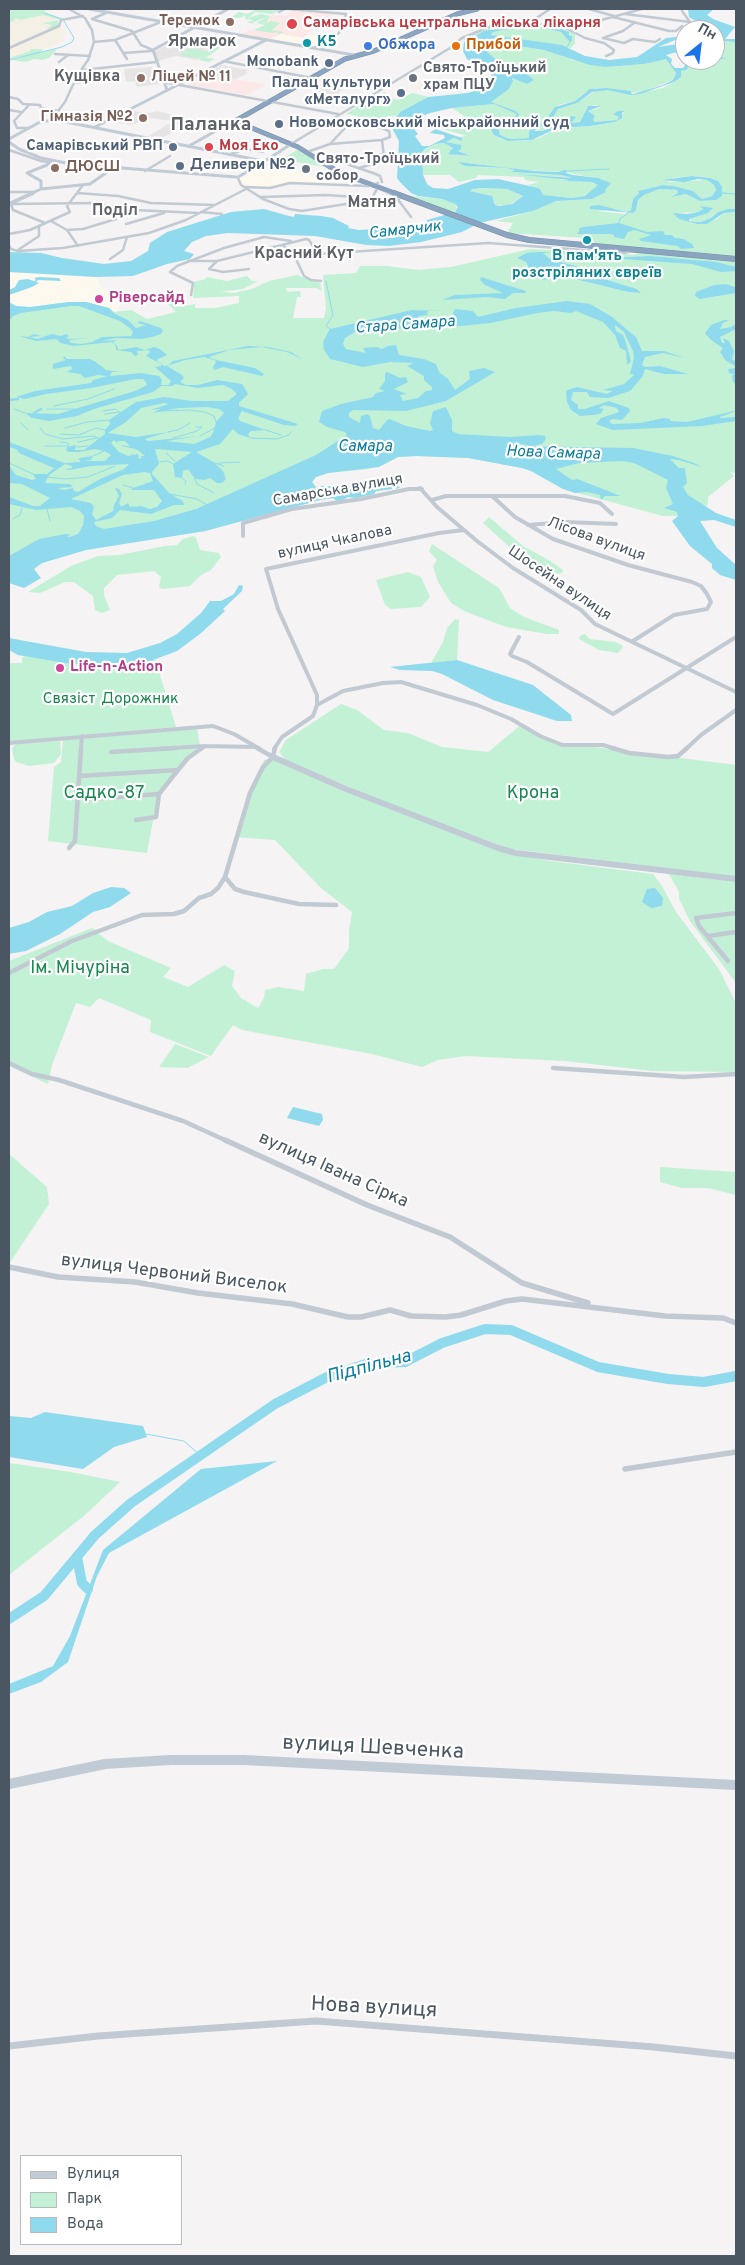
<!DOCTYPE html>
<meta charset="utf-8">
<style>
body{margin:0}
#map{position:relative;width:745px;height:2265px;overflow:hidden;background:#f5f3f3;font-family:Overpass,sans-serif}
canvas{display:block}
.frame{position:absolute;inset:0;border:10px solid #4a5661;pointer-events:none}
.legend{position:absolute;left:20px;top:2155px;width:162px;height:90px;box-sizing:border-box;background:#fff;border:1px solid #b7bbc0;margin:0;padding:6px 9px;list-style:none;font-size:15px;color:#4a5661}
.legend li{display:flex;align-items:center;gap:10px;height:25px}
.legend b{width:25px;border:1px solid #b7bbc0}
.north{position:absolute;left:675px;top:20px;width:50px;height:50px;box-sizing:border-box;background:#fff;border:1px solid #b7bbc0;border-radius:50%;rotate:29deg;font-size:14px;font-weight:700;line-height:20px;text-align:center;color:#4a5661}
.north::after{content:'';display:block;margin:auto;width:18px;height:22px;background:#1a73e8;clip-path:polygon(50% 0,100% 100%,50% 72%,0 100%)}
</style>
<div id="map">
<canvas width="745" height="2265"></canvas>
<div class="frame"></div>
<ul class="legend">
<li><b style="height:6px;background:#c1cbd6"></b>Вулиця</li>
<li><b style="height:14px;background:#c3f1d5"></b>Парк</li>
<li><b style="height:14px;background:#90daee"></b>Вода</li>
</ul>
<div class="north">Пн</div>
</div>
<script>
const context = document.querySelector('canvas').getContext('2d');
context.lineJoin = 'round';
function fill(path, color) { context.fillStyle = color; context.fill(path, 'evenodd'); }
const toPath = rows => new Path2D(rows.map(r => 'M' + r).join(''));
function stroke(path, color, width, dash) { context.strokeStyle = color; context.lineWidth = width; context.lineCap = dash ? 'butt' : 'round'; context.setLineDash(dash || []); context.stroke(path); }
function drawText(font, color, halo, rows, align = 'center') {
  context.font = font + ' Overpass,sans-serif'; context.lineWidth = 4.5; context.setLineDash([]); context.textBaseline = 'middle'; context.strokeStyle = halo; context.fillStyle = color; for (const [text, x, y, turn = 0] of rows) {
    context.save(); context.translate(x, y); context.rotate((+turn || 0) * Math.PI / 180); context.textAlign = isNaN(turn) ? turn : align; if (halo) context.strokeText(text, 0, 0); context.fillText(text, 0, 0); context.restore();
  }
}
const commercial = toPath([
 [281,34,305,36,308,34,331,38,314,47,271,39],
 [272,165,286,167,284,170,311,175,310,177,319,174,335,180,327,183,288,182,265,187,247,186,239,182,239,179,258,168,264,170],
 [9,272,96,277,101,288,113,292,121,302,117,311,114,312,109,308,86,303,69,302,30,307,16,306,9,302]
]);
const education = toPath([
 [190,41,221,47,197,60,176,56,158,61,155,51,166,46,178,48,180,47,172,45,183,45],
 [222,65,249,70,245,72,248,73,236,79,205,74],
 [152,67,159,84,137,87,135,81,126,82,124,69],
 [330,86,343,89,338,93,359,100,349,105,338,103,333,106,323,105,325,103,321,102,317,104,303,102,310,96],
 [133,111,149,113,157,111,189,119,175,126,181,128,162,138,149,136,173,121,151,118,131,125,113,122]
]);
const medical = toPath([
 [293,10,333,13,328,21,322,20,317,24,320,25,306,33,308,34,304,38,281,34,270,39,241,34,249,30,264,30,272,26,265,24,272,15,286,16],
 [205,74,252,82,266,85,247,95,185,84]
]);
const green = toPath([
 [9,9,40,9,46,10,44,12,64,19,58,20,58,26,49,29,9,33],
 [257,9,284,9,272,14,256,12,248,18,261,14,270,16,266,23,271,21,280,23,272,30,284,32,279,34,277,32,272,33,254,30,265,25,256,23,269,16,252,23,257,25,247,22,254,20,245,19,246,17,243,15,243,17,237,18,232,17,239,12,247,14],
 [519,23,549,25,568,29,575,33,575,44,570,48,491,35,493,32,509,29,539,27,561,32,572,41,572,36,567,31,535,25,494,28,460,41,489,27],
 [724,41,736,42,736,209,718,212,711,218,701,222,689,220,689,219,711,210,701,206,703,209,698,212,679,213,680,219,697,224,717,219,724,213,736,212,736,257,601,244,595,243,593,240,584,238,507,233,513,223,496,221,533,211,556,201,592,199,605,192,604,180,565,172,524,170,468,163,476,167,507,168,514,170,513,172,561,175,574,178,544,176,569,181,592,182,599,185,585,196,572,198,542,195,540,189,528,185,539,182,525,180,524,177,478,175,476,178,459,182,450,175,423,175,422,152,435,144,444,143,452,147,452,151,448,153,456,155,471,156,458,151,460,145,446,142,454,138,463,141,458,137,467,136,439,128,464,116,452,108,494,104,514,112,517,114,514,117,490,130,494,135,508,141,525,141,539,138,558,128,590,126,615,122,618,121,625,111,613,113,619,117,617,120,594,122,588,111,600,108,596,105,587,107,580,122,571,123,569,118,543,131,533,130,558,109,576,103,597,90,615,90,630,95,663,88,674,82,681,74,681,71,686,70,691,65,718,61,723,58,715,57,715,44],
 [692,176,710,178,722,196,715,200,700,201,686,194,672,196,678,193,677,190,659,189,644,195,638,200,636,210,625,214,597,211,615,209,626,212,631,210,633,199,639,193,638,191,663,185,674,186,693,191,702,199,712,196,716,190,714,185,707,180,667,182,673,178],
 [498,43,544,50,565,55,572,60,607,67,644,64,661,58,667,59,676,73,673,80,644,91,631,93,631,91,596,88,584,93,575,101,558,105,546,120,529,131,529,138,510,139,500,135,498,130,499,126,510,122,518,117,516,111,490,102,509,89,513,81,512,78,527,84,534,80,527,76,512,73,487,53,486,47],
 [214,45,221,47,207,57,202,57,215,59,209,62,199,60,201,58,179,56,183,54,181,52,197,54,184,51,189,48,208,52,216,48],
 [31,49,44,49,39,53,57,49,49,58,42,60,34,59,26,62,11,60,33,54,9,59,10,56,22,54],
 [384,92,386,92,382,96,399,100,412,93,428,97,400,112,396,116,387,116,385,123,377,124,354,115,346,114,375,95,380,96],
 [297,150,299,150,325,167,296,162,291,165,277,162],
 [384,187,410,196,442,199,455,204,457,209,452,213],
 [476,188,507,189,523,196,509,205,496,205,486,212,477,201,487,201,495,205,495,202,487,195,470,191],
 [597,248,625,250,626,254,634,255,640,252,736,261,736,473,730,472,734,476,708,497,708,505,678,516,663,516,563,489,531,471,522,468,468,458,417,456,398,457,369,469,328,473,316,477,312,482,316,487,314,489,321,488,321,486,331,486,331,489,334,492,348,490,379,480,396,481,399,482,395,484,400,488,376,491,374,494,356,498,348,497,342,501,337,501,333,498,320,500,205,531,86,550,42,563,9,583,9,306,30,307,69,302,86,302,109,308,114,312,131,310,147,319,176,312,168,304,170,303,178,307,195,304,195,308,215,308,239,303,239,296,193,298,194,282,206,279,206,277,227,281,247,276,252,281,258,281,243,289,220,292,234,293,252,289,269,281,297,275,320,283,322,291,316,288,286,288,287,292,300,291,301,297,297,297,293,318,324,318,326,308,323,275,356,273,360,266,387,266,418,270,451,267,530,249,597,253],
 [538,252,550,259,576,266,601,278,637,289,640,293,628,292,550,273,552,278,533,277,526,262,517,258],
 [489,517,523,546,552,562,563,570,563,572,559,574,551,571,532,563,514,551,483,523],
 [193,536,196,538,200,550,219,553,221,557,211,570,201,575,190,586,162,589,159,587,161,577,154,571,117,575,104,588,104,595,110,610,102,613,95,610,93,596,74,582,65,582,40,593,28,592,71,566,98,556,119,555,165,546,177,545,183,539],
 [432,544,499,588,510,608,524,617,559,630,559,634,547,634,506,627,464,611,451,603,438,582,433,566,437,560,429,551],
 [408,572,421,577,430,597,421,607,391,609,385,605,376,580],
 [455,619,459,620,457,660,431,663,443,642,447,628],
 [585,634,590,639,615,642,622,645,623,647,618,653,599,650,579,639,580,636],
 [25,656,70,664,99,665,145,663,155,659,176,727,9,742,9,663,22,663,22,658],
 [341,704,357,710,384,730,408,733,442,747,488,752,522,724,544,736,563,743,736,765,736,877,505,848,380,800,286,760,279,752,286,740],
 [197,729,200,746,179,766,158,793,147,853,48,841,54,767,61,762,63,740],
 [60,741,61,754,54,763,29,766,16,762,14,759,12,748,16,744],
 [274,758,374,802,508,853,550,861,653,874,662,886,676,912,719,969,736,1003,736,1072,652,1071,565,1061,465,1056,438,1060,422,1067,372,1054,242,1030,233,1025,211,1056,150,1032,151,1020,99,998,90,1007,76,1003,52,1065,48,1084,9,1066,9,961,92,928,108,941,171,968,163,977,188,987,224,965,235,971,232,986,241,998,258,1008,264,998,265,990,278,987,304,991,306,974,323,969,334,969,349,948,349,931,352,912,321,888,275,840,235,837,250,788,264,760],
 [669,874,736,882,736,983,690,921,679,899,679,892],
 [175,1044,209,1057,187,1068,159,1067],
 [9,1154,47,1187,49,1204,9,1264],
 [660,1167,736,1172,736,1195,708,1188,682,1188,660,1182],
 [9,1463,71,1472,120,1482,85,1515,9,1575]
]);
const sand = toPath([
 [43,15,61,20,43,23,52,25,47,28,54,29,60,26,64,29,67,33,62,41,52,47,31,49,30,51,9,58,9,22,14,21,15,18,20,20],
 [433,79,452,83,433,92,414,88]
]);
const water = toPath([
 [688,9,714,9,707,15,713,19,735,27,725,39,736,39,736,42,724,41,715,44,715,30,705,30,702,25,689,17],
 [519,25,561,29,569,32,569,35,572,36,572,41,570,42,561,32,539,27,509,29,493,32,491,35,562,45,585,56,609,60,637,57,666,38,685,36,658,47,685,43,685,50,666,55,672,59,671,64,675,68,683,68,686,64,699,60,715,60,715,57,727,58,691,65,686,70,681,71,681,77,674,82,640,94,630,95,608,90,592,92,577,103,558,109,552,119,534,131,543,131,572,116,576,117,571,123,580,122,588,106,601,106,588,111,595,116,593,120,594,122,617,120,619,117,613,114,618,111,625,111,622,113,622,118,615,122,590,126,557,128,532,140,508,141,494,135,489,127,491,126,512,119,517,114,494,104,452,108,430,113,415,119,414,129,418,134,415,136,422,146,429,146,445,138,444,135,430,133,435,129,462,138,462,141,454,138,446,142,461,145,461,149,458,151,471,156,448,154,453,148,444,143,435,144,425,149,422,152,423,175,427,184,433,188,448,189,475,180,498,179,534,187,540,189,543,195,572,198,585,196,598,185,592,182,564,181,569,180,515,174,573,178,561,175,512,172,514,170,507,168,465,166,458,162,535,171,558,172,565,170,567,171,566,173,573,175,598,178,611,183,605,190,606,192,592,199,556,201,533,211,479,223,462,232,421,242,389,246,366,245,315,236,228,233,206,236,192,242,184,251,194,254,190,259,167,264,133,276,96,277,9,272,9,252,41,253,62,258,104,264,131,261,148,251,150,243,167,232,231,212,264,209,289,216,294,217,295,214,321,216,333,218,349,226,348,228,359,230,425,226,427,220,455,212,458,207,455,204,442,199,418,196,411,193,400,182,397,178,399,141,392,128,393,121,400,112,428,97,468,93,486,86,492,77,490,68,472,62,467,59,463,51,464,42,484,31],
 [498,43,544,50,590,65,606,67,644,64,666,59,676,73,673,80,663,85,633,94,631,93,631,91,606,88,590,89,575,101,555,107,546,120,529,131,529,138,510,139,500,135,498,127,516,121,519,114,516,111,491,102,509,89,513,81,512,78,527,84,534,80,527,74,512,73,488,53,486,47],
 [480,188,507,189,523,196,512,204,499,206,495,205,492,196,470,191,473,189],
 [692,176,710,178,718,181,722,187,722,196,716,200,700,201,686,194,671,197,678,193,677,190,659,189,644,195,638,200,636,210,633,213,590,209,590,206,599,205,626,212,631,210,633,199,639,193,638,191,663,185,674,186,693,191,702,199,712,196,716,190,714,185,707,180,698,179,684,182,662,180],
 [700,206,713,208,708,213,689,219,689,221,701,222,711,218,718,212,728,209,736,209,736,212,724,213,707,224,697,224,679,219,673,213,687,214,698,212,703,209],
 [619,223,647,232,663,231,665,235,672,235,675,238,684,239,692,244,694,248,681,249,677,246,641,241,639,239,651,235,634,230,628,232,624,239,614,237,614,235,610,234,577,234,580,230,578,229,583,227],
 [538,252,552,252,543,253,550,259,576,266,601,278,637,289,641,293,628,292,550,273,552,278,544,280,533,277,526,262,517,258,527,253],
 [650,256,716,262,736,267,736,271,721,272,692,264,608,258],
 [39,277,59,278,61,281,38,280,36,282,39,283,32,287,9,295,9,290,15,287,19,280,28,279,34,281,36,280,34,278],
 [481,277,526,291,525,293,513,293,505,299,486,297,442,300,455,295,503,293,485,285,480,280],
 [726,284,735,287,736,293,700,299,695,296,696,292,714,285],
 [567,301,590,304,612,317,636,337,642,351,664,351,685,358,663,353,645,357,642,365,645,367,660,366,688,374,664,374,645,369,643,376,630,391,608,398,590,397,587,392,573,392,571,400,578,405,578,409,585,409,609,401,629,408,630,411,622,420,613,419,609,421,612,424,640,423,664,418,670,419,670,421,687,422,734,411,736,411,720,417,720,418,736,417,736,421,702,426,613,430,596,424,601,418,619,412,617,408,604,405,599,408,604,409,600,414,592,415,580,416,571,410,567,402,566,393,567,390,577,387,607,394,613,391,603,390,624,384,634,375,630,374,634,358,633,351,624,332,615,325,616,331,623,335,626,343,631,361,627,365,626,351,620,348,615,335,603,322,576,311,571,313,554,311,537,313,491,323,461,326,361,330,353,333,345,338,343,344,346,349,366,353,363,348,377,347,382,349,388,346,396,345,399,355,424,359,436,364,439,372,448,379,455,390,470,379,469,371,484,368,495,372,446,401,406,411,353,410,349,413,349,417,360,423,361,416,367,414,370,416,373,428,379,430,387,420,390,419,406,426,430,431,433,430,430,423,433,411,446,407,452,420,452,431,458,434,510,437,539,435,545,436,546,439,542,444,533,446,520,444,515,446,633,448,673,456,694,463,702,467,679,460,670,459,679,468,685,468,687,483,683,487,688,495,716,513,736,520,736,527,714,520,700,521,717,548,736,565,736,580,720,575,712,568,712,564,690,546,672,521,678,516,677,512,664,508,673,504,666,488,668,480,634,463,622,461,579,463,556,469,572,480,577,479,621,496,605,496,601,500,600,495,587,492,575,493,563,489,531,471,522,468,468,458,417,456,398,457,379,467,328,473,316,477,312,482,316,487,314,489,321,488,321,486,331,486,331,489,334,492,348,490,379,480,396,481,399,482,395,484,400,488,376,491,374,494,356,498,348,497,342,501,337,501,333,498,320,500,205,531,86,550,42,563,34,569,41,578,24,588,9,583,9,556,39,539,66,534,71,535,67,536,69,537,76,535,79,533,83,525,84,516,80,511,71,507,36,510,9,504,9,497,33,506,40,506,50,498,22,484,9,483,9,466,16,475,32,480,36,479,33,474,47,474,54,468,21,454,16,449,9,447,9,442,64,463,79,462,81,461,78,459,80,458,93,456,91,460,83,461,105,461,111,455,104,451,95,449,79,452,69,452,66,451,67,447,76,445,75,450,84,450,105,434,105,430,110,424,109,420,136,402,164,397,192,401,228,401,237,394,232,389,223,385,198,388,175,384,172,386,161,386,153,392,94,409,77,416,49,421,32,418,25,413,58,414,135,391,147,385,146,382,143,379,136,379,91,388,46,394,25,399,16,397,35,391,91,383,93,380,107,376,98,375,85,378,80,374,67,372,72,369,71,366,53,369,53,364,66,360,63,358,64,356,67,359,90,359,96,362,106,370,121,372,112,372,110,376,141,373,159,376,162,380,161,385,169,385,171,381,155,367,161,366,161,364,146,356,150,352,149,350,137,351,138,355,135,356,131,352,116,350,116,346,112,342,73,346,61,343,56,339,36,341,19,336,28,337,34,334,41,336,30,337,37,339,52,334,61,336,66,334,69,336,66,338,69,339,91,338,69,340,71,343,82,344,92,342,102,337,131,336,133,332,131,329,120,321,79,306,71,306,21,313,13,316,9,321,9,302,16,306,30,307,69,302,86,302,109,308,115,314,128,320,136,328,146,325,137,323,140,321,161,328,163,330,161,334,152,337,141,339,116,338,101,341,117,340,113,342,117,346,118,349,119,350,136,347,145,350,154,347,160,349,167,355,156,360,164,366,169,365,173,361,248,346,268,347,277,349,291,352,302,359,287,352,262,347,229,350,209,357,216,360,255,368,264,374,262,376,223,367,214,370,213,367,216,362,215,360,204,357,185,360,167,366,182,375,184,378,180,382,186,385,198,385,217,380,242,384,248,394,239,403,239,406,298,424,295,426,284,425,242,411,238,418,240,421,266,430,251,431,248,434,250,438,238,434,233,429,220,444,196,452,215,463,223,471,226,479,222,483,217,483,210,478,205,480,195,479,188,469,183,471,182,478,175,477,173,464,192,452,155,449,159,464,152,472,152,474,170,494,183,501,184,505,174,505,151,514,120,510,112,518,94,522,96,526,104,529,154,521,196,509,316,455,347,435,345,432,327,427,319,422,322,411,341,404,373,397,376,393,385,391,379,389,385,381,385,374,387,372,400,378,406,377,408,382,394,389,407,394,400,395,403,401,418,398,426,391,432,390,432,387,424,380,424,376,407,366,414,363,390,362,363,367,330,359,324,350,323,342,330,329,412,310,442,311,428,311,427,314,429,315,418,316,418,319,421,321,455,317,453,313,455,309,473,311,478,317,516,308],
 [164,403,169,404,150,410,160,409,153,413,179,408,207,407,219,409,224,413,216,422,213,433,210,437,194,444,166,441,200,436,148,441,145,439,168,432,136,437,108,433,126,422,141,408],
 [114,440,117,443,118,441,125,441,130,446,119,445,138,450,145,456,140,456,142,458,139,459,138,454,133,455,131,453,132,455,128,456,119,452,111,443],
 [65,464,72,466,72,468,65,469,70,470,91,466,129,464,124,469,100,479,78,492,74,491,73,488,64,490,57,488,73,487,70,484,45,483,49,475],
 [145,472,150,473,153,481,133,488,131,490,154,490,162,501,157,507,150,509,141,506,130,507,128,503,121,507,119,503,122,494,119,489,115,488,119,496,114,505,113,511,96,520,92,514,94,507,91,503,71,499,123,475],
 [724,320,729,320,723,323,720,329,731,327,736,324,736,329,720,337,722,343,725,343,723,338,729,341,734,351,732,359,736,362,736,385,733,382,732,375,736,375,729,373,728,369,735,368,735,366,725,360,720,352,723,348,711,340,705,333,711,325],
 [239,585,243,586,242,591,223,609,225,611,200,634,177,651,145,663,70,664,18,655,9,650,9,638,86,652,127,653,160,643,177,634,201,613,210,601,221,601,234,594],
 [457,660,533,685,571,715,572,721,557,721,493,700,442,674,432,671,400,670,390,667],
 [111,887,124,888,131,893,110,907,93,912,60,934,26,951,9,954,9,928,29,922,47,912,72,906,93,893],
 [655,888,663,898,662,906,651,908,642,902,647,889],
 [293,1107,322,1114,323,1120,319,1126,287,1118],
 [45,1412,143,1426,147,1437,114,1447,83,1469,9,1457,9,1416,31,1418],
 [277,1461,109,1553,97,1576,68,1662,41,1682,9,1694,9,1684,53,1666,70,1636,103,1550,201,1469]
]);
const stream = toPath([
 [44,13,61,19],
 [567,47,570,42],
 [9,60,62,47,72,42,74,38,64,21],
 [567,171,609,169],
 [722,193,736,194],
 [619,223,620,219,628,213],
 [552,252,586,254,608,258],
 [326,281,333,315,326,326,330,329],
 [54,406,88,399,114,389],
 [14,409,25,413],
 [47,409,75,409],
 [103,411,116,409,119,412],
 [162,411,188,410,205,412,214,416,216,422],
 [105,414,120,412],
 [21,423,28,430],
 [40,428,45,434,63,439,93,436,99,438],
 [65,428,87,422,109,420],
 [266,430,281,435],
 [168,432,178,430,190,423],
 [60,434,79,435,96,428,105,430],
 [200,436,215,428],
 [173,438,197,431,202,427,196,427],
 [250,438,276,439,289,435,291,432],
 [60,442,68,443,68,445],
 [78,442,97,438],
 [45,446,69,446],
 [77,447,88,446],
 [166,453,175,461],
 [93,456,104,451],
 [159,462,168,461,173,464],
 [9,463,33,474],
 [215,463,224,466],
 [219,463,240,462],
 [47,477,66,479,88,477,115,466],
 [182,478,186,481,185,484],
 [195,479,197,484,214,493],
 [123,485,133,488],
 [170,494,197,499,207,505],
 [47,509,50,521],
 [13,519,20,515,22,508],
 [146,1434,184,1441,201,1456]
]);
const canal = toPath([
 [9,400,18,399],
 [34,413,41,409]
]);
const river = toPath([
 [77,1557,82,1583,88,1589],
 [9,1619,44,1596,95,1535,131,1503,275,1404,329,1376,366,1364,405,1362,442,1343,485,1329,511,1330,598,1367,668,1379,704,1382,736,1376]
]);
const streetFar4 = toPath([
 [289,9,346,14,339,33,314,48],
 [589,9,614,16],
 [279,12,285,9],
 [625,14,690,22,682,11],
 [613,17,669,31,676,31,682,26],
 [92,19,132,31,141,45,153,50],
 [92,19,106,13],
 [529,23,550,9],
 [568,29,642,9],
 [603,38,624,43,633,39,655,42,660,39],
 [603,38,623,31,634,23],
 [94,42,115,40],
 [9,48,59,26,61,20,83,16],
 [124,53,151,51],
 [55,54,90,56],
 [127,59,115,40,161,22],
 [223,61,312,78],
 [59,62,68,55],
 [420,66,455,71],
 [83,70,156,62],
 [163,82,338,114],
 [74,83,95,81,96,69],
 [9,97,18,99,23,104,40,105,41,108,59,111],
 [29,105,14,121,17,128,29,128],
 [9,110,21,112],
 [358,119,389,131,390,137,382,140,330,144,345,128,358,119],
 [56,120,55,115,65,102,77,76,88,60,94,42,92,30,85,18,69,9],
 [266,141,254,146,280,152],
 [291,144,450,48,462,38,489,27,526,23,564,27,585,38,604,43,614,50,613,53,606,56],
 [9,150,41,161,51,162],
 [307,152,330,144],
 [231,154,245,149,263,152],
 [321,161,332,159,373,173,380,176,382,182],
 [339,161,385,154],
 [359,168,373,164,384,157,382,140],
 [145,171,170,156],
 [238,178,241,185,263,199,289,209,302,211,371,200,377,189,381,187],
 [246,187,270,188,290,183,368,186,378,183],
 [381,189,396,197,411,217],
 [9,192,34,192],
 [77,193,118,196,151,203,214,205],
 [261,197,326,195,399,200],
 [11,204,13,210,45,223],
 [12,204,92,203,135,210,198,213],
 [201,212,222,214],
 [51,221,67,230,78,246],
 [126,224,164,213],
 [67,230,83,229,116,219,108,212,115,207],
 [9,234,30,230,70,212,67,206,83,185],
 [9,245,11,249,18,251,63,248,149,233,186,220,246,189],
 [283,245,295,257,304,276,311,280,321,281],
 [18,250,39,236,39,226],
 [110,259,123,250,127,237],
 [188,261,217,261,306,239,309,240,318,254,488,243,624,253,636,250],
 [217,261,209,269,223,272,249,269],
 [191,295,193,283,170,272,177,266,224,248,264,237,291,241]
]);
const streetFar3 = toPath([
 [420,488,437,507,477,541,513,568,581,610,595,624,736,692],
 [492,496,515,517,553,539,628,565,692,582,701,586,707,594,711,602,707,609,674,615,633,641],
 [432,500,446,496,565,496,600,503,612,514],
 [528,525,566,522,616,524],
 [243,536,243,523,292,509,361,499,409,489,422,489],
 [519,637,510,654,512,656,527,662,613,714,736,637],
 [317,705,343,691,383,683,401,682,477,705,511,719,540,736,562,745,603,745,616,749],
 [9,743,213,726,234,734,260,749],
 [81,749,82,736],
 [157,749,205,746],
 [201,749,205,746,254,747],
 [274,749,282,737,313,716,317,705,317,695,278,609,266,569,439,533,464,530],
 [686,749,701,735,736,710]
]);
const streetFar2 = toPath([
 [257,748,273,757],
 [612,748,629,753,668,757,678,756,687,748],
 [111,752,176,748],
 [273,757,275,748],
 [79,776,178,770,188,758,202,748],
 [88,799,159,794,178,770],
 [136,820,156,817,159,794],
 [69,848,75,841,81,748],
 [225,877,235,889,244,892,299,904,336,905],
 [708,936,736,932],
 [728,961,699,926,696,918,736,913],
 [9,973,72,941,142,915,174,914,184,911,199,898,211,894,218,888,225,877,250,793,263,767,273,757],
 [9,1063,32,1074,59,1080,183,1121,227,1141],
 [553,1068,684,1077,736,1074]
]);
const streetFar1 = toPath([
 [225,1140,367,1205,450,1237,522,1283,588,1303],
 [9,1267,58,1277,135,1282,198,1293,292,1304,348,1317,361,1317,390,1310,411,1316,446,1317,461,1315,506,1301,522,1299,665,1316,723,1318,736,1323],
 [625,1469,736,1452]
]);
const street = toPath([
 [9,2046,98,2036,316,2021,654,2047,736,2056]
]);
const secondaryFar3 = toPath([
 [89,9,354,55,352,57],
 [167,90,153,50,228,9],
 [95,127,266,40],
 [9,139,40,122,56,120,263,161],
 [9,142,19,149,41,158,71,164,236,177],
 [189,146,235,120],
 [265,161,291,144],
 [238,177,264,162],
 [41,189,41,181,27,173,47,165,51,160],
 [30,194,41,189,90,184,113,168]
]);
const secondaryFar2 = toPath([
 [9,204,33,193]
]);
const secondaryFar1 = toPath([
 [273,757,346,789,498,848,516,853,736,879]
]);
const secondary = toPath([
 [9,1784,105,1764,170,1760,244,1760,736,1785]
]);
const highwayFar1 = toPath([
 [397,194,351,177,330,167,298,147,235,121,345,59,374,51,457,14,477,9]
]);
const highway = toPath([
 [394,193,507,235,529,240,736,259]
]);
const markers = [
 [230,22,5,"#8d6e63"],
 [292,24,6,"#e0444e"],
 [307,43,5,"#0f9aa8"],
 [368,46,5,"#3f7fe0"],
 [456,46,5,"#e8710a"],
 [329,63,5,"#5c6f8a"],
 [141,78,5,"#8d6e63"],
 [413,78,5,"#6b7280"],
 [401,93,5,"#5c6f8a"],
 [143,118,5,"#8d6e63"],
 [279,124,5,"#5c6f8a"],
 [173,147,5,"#5c6f8a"],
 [209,147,5,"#e0444e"],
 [180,166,5,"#5c6f8a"],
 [55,168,5,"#8d6e63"],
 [306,169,5,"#6b7280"],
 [587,240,5,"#0f9aa8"],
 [99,299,5,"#d1479c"],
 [60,668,5,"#d1479c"]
];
const farEducationnames = [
 ["Теремок",220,22],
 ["Ліцей № 11",151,78,"left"],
 ["Гімназія №2",133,118],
 ["ДЮСШ",65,168,"left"]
];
const farHealthnames = [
 ["Самарівська центральна міська лікарня",303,24],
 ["Моя Еко",219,147]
];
const farCulturenames = [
 ["К5",317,43],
 ["В пам'ять",587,257,"center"],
 ["розстріляних євреїв",587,274,"center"]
];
const farShopnames = [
 ["Обжора",378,46]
];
const farFoodnames = [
 ["Прибой",466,46]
];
const farServicenames = [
 ["Monobank",319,63],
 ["Палац культури",391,84],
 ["«Металург»",391,101],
 ["Новомосковський міськрайонний суд",289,124,"left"],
 ["Самарівський РВП",163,147],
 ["Деливери №2",190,166,"left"]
];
const farWorshipnames = [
 ["Свято-Троїцький",423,69],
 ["храм ПЦУ",423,86],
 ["Свято-Троїцький",316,160],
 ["собор",316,177]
];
const farHotelnames = [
 ["Ріверсайд",109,299],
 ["Life-n-Action",70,668]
];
const farStreetnames = [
 ["Самарська вулиця",338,491,-10],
 ["Лісова вулиця",596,540,20],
 ["вулиця Чкалова",335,543,-12],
 ["Шосейна вулиця",559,584,34]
];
const farParknames = [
 ["Связіст",69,700],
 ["Дорожник",140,700]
];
const farQuarternames = [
 ["Ярмарок",202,43],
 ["Кущівка",87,78],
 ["Матня",372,204],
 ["Поділ",115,212],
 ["Красний Кут",304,255]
];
const farWaternames = [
 ["Самарчик",405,231,-6],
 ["Стара Самара",405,326,-4],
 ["Самара",365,448],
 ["Нова Самара",553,454,2]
];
const parkNames = [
 ["Садко-87",104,794],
 ["Крона",533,794],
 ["Ім. Мічуріна",80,969]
];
const streetNames = [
 ["вулиця Івана Сірка",333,1171,24],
 ["вулиця Червоний Виселок",174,1275,7]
];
const farDistrictnames = [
 ["Паланка",211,126]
];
const waterNames = [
 ["Підпільна",369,1368,-15]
];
const nearStreetnames = [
 ["вулиця Шевченка",373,1749,3],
 ["Нова вулиця",374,2009,3]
];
fill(commercial, '#fdf9ef');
fill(education, '#e6e4e5');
fill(medical, '#fce8e6');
fill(green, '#c3f1d5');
fill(sand, '#f5f0e5');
fill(water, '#90daee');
stroke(stream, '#90daee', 1);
stroke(canal, '#90daee', 2.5);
stroke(river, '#90daee', 10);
stroke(highwayFar1, '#7690ad', 5);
stroke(highway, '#7690ad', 6);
stroke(streetFar4, '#c1cad2', 2.5);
stroke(streetFar3, '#c1cad2', 4);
stroke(streetFar2, '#c1cad2', 4.5);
stroke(streetFar1, '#c1cad2', 5.5);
stroke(street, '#c1cad2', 7);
stroke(secondaryFar3, '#c1cbd6', 3);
stroke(secondaryFar2, '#c1cbd6', 4);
stroke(secondaryFar1, '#c1cbd6', 6);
stroke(secondary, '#c1cbd6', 10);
stroke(highwayFar1, '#8ba5c1', 4);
stroke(highway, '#8ba5c1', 5);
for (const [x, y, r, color] of markers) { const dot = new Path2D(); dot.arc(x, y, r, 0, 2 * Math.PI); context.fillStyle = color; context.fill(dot); stroke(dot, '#fff', 2); }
drawText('bold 15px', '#785e54', '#fff', farEducationnames, 'right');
drawText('bold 15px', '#be3a42', '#fff', farHealthnames, 'left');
drawText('bold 15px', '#0d838f', '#fff', farCulturenames, 'left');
drawText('bold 15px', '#366cbe', '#fff', farShopnames, 'left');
drawText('bold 15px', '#c56008', '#fff', farFoodnames, 'left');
drawText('bold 15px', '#4e5e75', '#fff', farServicenames, 'right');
drawText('bold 15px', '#5b616d', '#fff', farWorshipnames, 'left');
drawText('bold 15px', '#b23c85', '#fff', farHotelnames, 'left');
drawText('15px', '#4a5661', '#fff', farStreetnames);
drawText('15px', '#17864f', '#fff', farParknames);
drawText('bold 16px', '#5f6368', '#fff', farQuarternames);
drawText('italic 16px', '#0c7c9b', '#fff', farWaternames);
drawText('18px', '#17864f', '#fff', parkNames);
drawText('18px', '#4a5661', '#fff', streetNames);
drawText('bold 19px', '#5f6368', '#fff', farDistrictnames);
drawText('italic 19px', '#0c7c9b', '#fff', waterNames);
drawText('21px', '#4a5661', '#fff', nearStreetnames);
</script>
